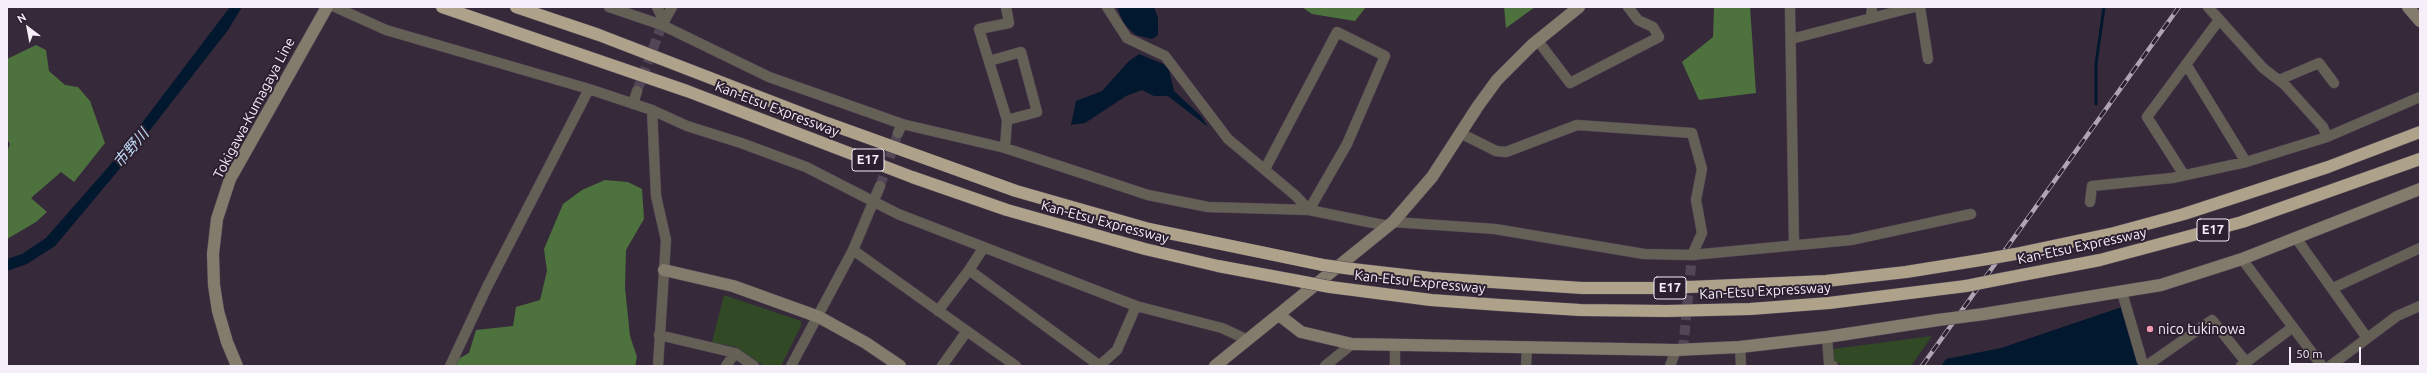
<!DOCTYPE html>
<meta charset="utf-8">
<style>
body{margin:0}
#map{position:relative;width:2427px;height:373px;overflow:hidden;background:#36293a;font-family:Ubuntu,sans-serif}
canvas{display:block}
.frame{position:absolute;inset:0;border:8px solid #f6eef9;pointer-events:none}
.north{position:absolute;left:8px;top:8px;width:40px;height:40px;-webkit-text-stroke:3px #2c1f30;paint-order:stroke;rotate:328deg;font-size:11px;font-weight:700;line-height:16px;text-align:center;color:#f6eef9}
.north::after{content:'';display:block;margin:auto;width:14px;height:18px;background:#f6eef9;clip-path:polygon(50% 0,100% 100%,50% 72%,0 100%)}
.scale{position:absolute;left:2289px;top:347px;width:72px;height:18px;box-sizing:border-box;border:2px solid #f6eef9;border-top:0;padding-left:5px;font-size:12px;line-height:14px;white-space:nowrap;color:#f6eef9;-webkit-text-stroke:3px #2c1f30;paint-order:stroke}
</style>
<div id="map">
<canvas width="2427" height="373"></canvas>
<div class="frame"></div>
<div class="north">N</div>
<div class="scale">50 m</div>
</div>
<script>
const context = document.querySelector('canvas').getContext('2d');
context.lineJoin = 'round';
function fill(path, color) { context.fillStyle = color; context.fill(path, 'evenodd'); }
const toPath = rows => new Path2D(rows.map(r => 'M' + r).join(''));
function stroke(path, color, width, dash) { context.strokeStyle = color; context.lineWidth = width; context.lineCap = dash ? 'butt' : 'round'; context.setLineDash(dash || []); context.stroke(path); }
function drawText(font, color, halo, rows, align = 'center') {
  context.font = font + ' Ubuntu,"Noto Sans JP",sans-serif'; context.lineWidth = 4; context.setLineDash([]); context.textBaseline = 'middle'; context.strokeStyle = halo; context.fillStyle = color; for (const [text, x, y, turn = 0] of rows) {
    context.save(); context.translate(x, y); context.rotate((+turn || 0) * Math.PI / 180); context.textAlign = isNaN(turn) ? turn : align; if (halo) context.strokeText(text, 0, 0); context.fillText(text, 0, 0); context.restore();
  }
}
const green = toPath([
 [724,295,801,321,801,326,781,366,764,366,736,347,712,342],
 [1932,336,1911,366,1844,366,1834,361,1833,349]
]);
const forest = toPath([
 [1302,7,1366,7,1355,21,1312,14],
 [1504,7,1535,7,1506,28],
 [1714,7,1750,7,1756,93,1699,100,1682,62,1713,37],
 [36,45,46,50,49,71,65,85,78,87,90,101,105,143,74,182,61,172,31,198,47,212,36,222,7,239,7,152,10,144,7,139,7,59],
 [605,180,628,182,642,189,644,219,626,250,625,288,630,336,637,357,635,366,445,366,469,353,476,330,513,326,516,307,540,300,547,271,544,249,563,204,582,190]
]);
const water = toPath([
 [230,7,242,7,228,30,122,166,55,246,27,264,7,271,7,259,22,254,46,238,110,165],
 [1117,7,1154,7,1158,18,1158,35,1152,39,1136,35,1124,24],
 [1139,54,1168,66,1174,91,1201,116,1208,127,1168,96,1154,96,1142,90,1126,96,1085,123,1071,125,1076,101,1102,91,1129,61],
 [2125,306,2145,366,1941,366,1946,359,2001,348]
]);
const stream = toPath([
 [2096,104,2096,64,2104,7]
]);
const streetTunnel = toPath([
 [637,91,662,25],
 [880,186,898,133],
 [1683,350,1692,255]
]);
const street = toPath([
 [335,7,386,30,589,89,652,110,687,126,741,143,806,167,898,214,1136,306,1222,328,1248,340],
 [609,7,662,25,769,77,902,124,1005,148,1148,195,1208,207,1309,210,1388,226],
 [657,7,664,21],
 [1107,7,1127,38,1165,56,1228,139,1296,196,1309,210],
 [1790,7,1794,244],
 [1920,7,1928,59],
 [2208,7,2263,68,2285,85,2323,127,2327,137],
 [1871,18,1872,7],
 [662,25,672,7],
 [1791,39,1914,7],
 [1538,41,1570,83,1659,37,1653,27,1638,20,1628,7],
 [989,61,1021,52,1037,112,1007,120],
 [2186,64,2246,162],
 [2279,80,2319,63,2334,83],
 [633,104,637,91],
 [652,110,656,196,666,240,658,366],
 [898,133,902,124],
 [1460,133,1496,151,1506,152,1577,125,1692,133,1702,169,1696,200,1702,233,1692,255],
 [1005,148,1007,120,979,29,1009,23,1006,7],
 [1265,169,1337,32,1385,56,1347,144,1309,210],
 [2184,175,2147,117,2219,20],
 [2090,202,2092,186,2172,178,2246,162,2327,137,2420,97],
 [1393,222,1495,229,1644,254,1692,255,1851,240,1971,214],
 [2296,238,2367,338],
 [853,250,1016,366],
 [2242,259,2322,366],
 [969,270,1100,366],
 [2333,288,2420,248],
 [2122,292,2142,361,2145,366],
 [938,311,969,270,984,247],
 [659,335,735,353,754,366],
 [1827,337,1829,364,1833,366],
 [1740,347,1741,366],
 [450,366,487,287,589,89],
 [726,366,735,353],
 [791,366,853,250,880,186],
 [942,366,967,331],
 [1099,366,1117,350,1136,306],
 [1325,366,1352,344],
 [1395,366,1395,345],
 [1526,366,1527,347],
 [1670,366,1676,350],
 [2146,366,2212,320,2246,362],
 [2241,366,2293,327],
 [2330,366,2397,316,2420,306]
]);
const secondary = toPath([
 [2408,7,2420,21],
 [664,270,733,286,819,317,866,343,900,366],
 [1984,314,2161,285,2242,259,2420,189],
 [1279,315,1301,332,1352,344,1676,350,1740,347,1827,337,1938,320],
 [237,366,227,342,218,311,214,285,213,254,217,219,230,179,327,7],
 [1215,366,1393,222,1432,177,1478,106,1497,80,1532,45,1579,7]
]);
const highway = toPath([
 [442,7,687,91,912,177,1007,210,1145,249,1218,266,1304,282],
 [516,7,599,35,827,123,1016,191,1149,229,1323,265],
 [2015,254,2114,233,2184,214,2328,167,2420,132],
 [1352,269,1431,278,1582,288,1666,288,1826,281,1906,272,1987,259],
 [2001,279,2100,260,2242,222,2420,159],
 [1330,287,1431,300,1500,305,1580,310,1666,311,1750,309,1829,303,1966,286]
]);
const rail = toPath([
 [1922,366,2179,7]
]);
const secondaryBridge = toPath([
 [1938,320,1984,314]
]);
const highwayBridge = toPath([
 [1987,259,2015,254],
 [1323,265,1352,269],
 [1304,282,1330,287],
 [1966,286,2001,279]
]);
const markers = [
 [2150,329,4,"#f19ab3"]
];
const shields = [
 [868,160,32],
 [2213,230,32],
 [1670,288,32]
];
const shieldNames = [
 ["E17",868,160],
 ["E17",2213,230],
 ["E17",1670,288]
];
const streetNames = [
 ["Tokigawa-Kumagaya Line",254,108,-62],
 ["Kan-Etsu Expressway",777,109,21],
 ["Kan-Etsu Expressway",1105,222,15],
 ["Kan-Etsu Expressway",2082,246,-12],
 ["Kan-Etsu Expressway",1420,282,6],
 ["Kan-Etsu Expressway",1765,291,-3]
];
const poiNames = [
 ["nico tukinowa",2158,329]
];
const waterNames = [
 ["市野川",131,148,-50]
];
fill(green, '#314a25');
fill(forest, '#4e723e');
fill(water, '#02182e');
stroke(stream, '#02182e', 3);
stroke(streetTunnel, '#534757', 10, [10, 5]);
stroke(street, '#514555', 11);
stroke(secondary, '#514555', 13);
stroke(highway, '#514555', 13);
stroke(street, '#656056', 10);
stroke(secondary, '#837b6c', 12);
stroke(highway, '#afa28b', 12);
stroke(rail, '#afa6b3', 4.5);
stroke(rail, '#2c1f30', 3, [9]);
stroke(secondaryBridge, '#514555', 13, []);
stroke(highwayBridge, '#514555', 13, []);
stroke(secondaryBridge, '#837b6c', 12);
stroke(highwayBridge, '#afa28b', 12);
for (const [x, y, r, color] of markers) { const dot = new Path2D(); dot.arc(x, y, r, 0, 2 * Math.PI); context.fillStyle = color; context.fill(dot); stroke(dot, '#2c1f30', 1.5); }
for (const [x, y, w] of shields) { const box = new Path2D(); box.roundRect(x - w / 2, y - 11, w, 22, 3); context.fillStyle = '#2c1f30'; context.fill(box); stroke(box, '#f6eef9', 1); }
drawText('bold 13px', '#f6eef9', null, shieldNames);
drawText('14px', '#f6eef9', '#2c1f30', streetNames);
drawText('14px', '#f6eef9', '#2c1f30', poiNames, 'left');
drawText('italic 15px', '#c1dbf7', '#2c1f30', waterNames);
</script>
